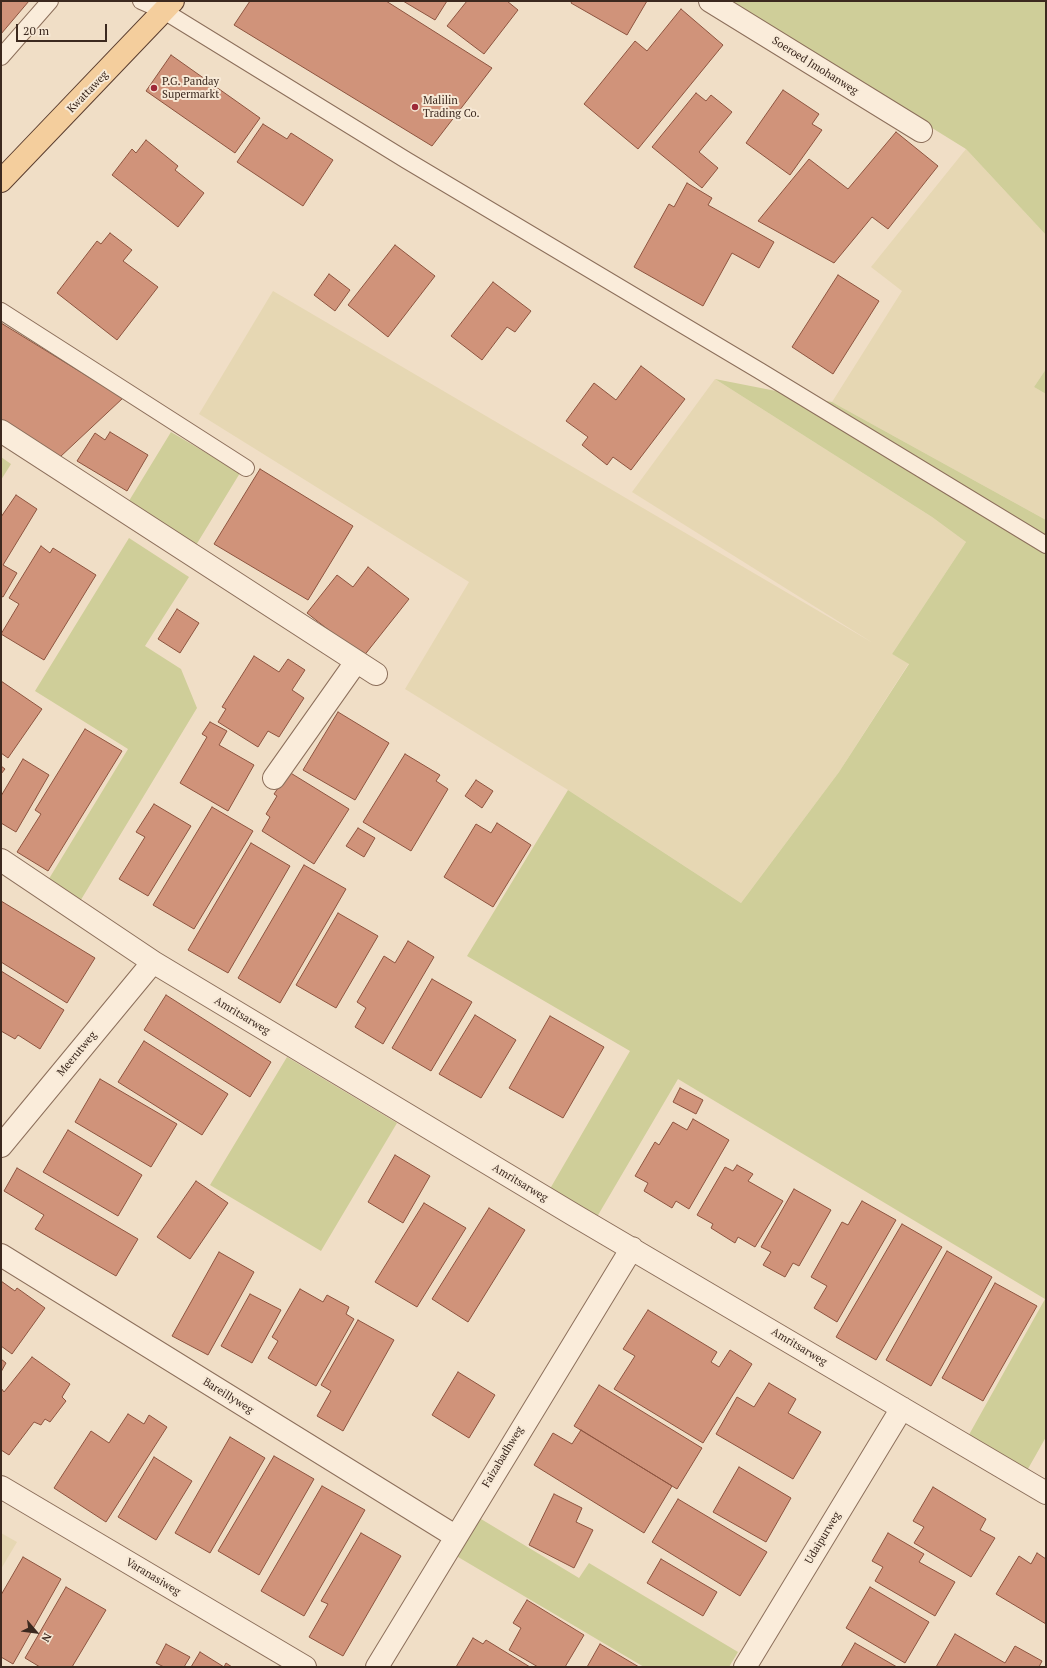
<!DOCTYPE html>
<style>
body{margin:0}
#map{position:relative;width:1047px;height:1668px;overflow:hidden;background:#f0dec6;font-family:"PT Serif",serif}
canvas{display:block}
.frame{position:absolute;inset:0;border:2px solid #3c291f;pointer-events:none}
.north{position:absolute;left:16px;top:1612px;width:40px;height:40px;-webkit-text-stroke:3px #f7e9d6;paint-order:stroke;rotate:118deg;font-size:11px;font-weight:700;line-height:16px;text-align:center;color:#3c291f}
.north::after{content:'';display:block;margin:auto;width:14px;height:18px;background:#3c291f;clip-path:polygon(50% 0,100% 100%,50% 72%,0 100%)}
.scale{position:absolute;left:16px;top:24px;width:91px;height:18px;box-sizing:border-box;border:2px solid #3c291f;border-top:0;padding-left:5px;font-size:12px;line-height:14px;white-space:nowrap;color:#3c291f;-webkit-text-stroke:3px #f7e9d6;paint-order:stroke}
</style>
<div id="map">
<canvas width="1047" height="1668"></canvas>
<div class="frame"></div>
<div class="north">N</div>
<div class="scale">20 m</div>
</div>
<script>
const context = document.querySelector('canvas').getContext('2d');
context.lineJoin = 'round';
function fill(path, color) { context.fillStyle = color; context.fill(path, 'evenodd'); }
const toPath = rows => new Path2D(rows.map(r => 'M' + r).join(''));
function stroke(path, color, width, dash) { context.strokeStyle = color; context.lineWidth = width; context.lineCap = dash ? 'butt' : 'round'; context.setLineDash(dash || []); context.stroke(path); }
function drawText(font, color, halo, rows, align = 'center') {
  context.font = font + ' "PT Serif",serif'; context.lineWidth = 4; context.setLineDash([]); context.textBaseline = 'middle'; context.strokeStyle = halo; context.fillStyle = color; for (const [text, x, y, turn = 0] of rows) {
    context.save(); context.translate(x, y); context.rotate((+turn || 0) * Math.PI / 180); context.textAlign = isNaN(turn) ? turn : align; if (halo) context.strokeText(text, 0, 0); context.fillText(text, 0, 0); context.restore();
  }
}
const farmland = toPath([
 [966,149,1046,235,1046,369,1034,387,1046,394,1046,520,832,402,902,291,871,267],
 [273,291,873,643,632,492,715,379,932,517,966,542,892,654,909,663,839,772,741,903,568,790,405,689,469,582,199,414],
 [1,1533,17,1542,1,1569]
]);
const green = toPath([
 [727,1,1046,1,1046,235,966,149],
 [1046,369,1046,394,1034,387],
 [715,379,832,402,1046,520,1046,1437,1020,1483,961,1449,1045,1299,678,1079,594,1222,547,1194,630,1051,467,956,568,790,741,903,839,772,909,664,892,654,966,542,932,517],
 [171,432,240,473,190,555,121,514],
 [1,457,11,464,1,480],
 [129,538,189,577,145,646,181,669,197,708,79,903,47,882,128,749,35,691],
 [287,1057,397,1123,321,1251,210,1185],
 [476,1516,579,1578,589,1563,738,1652,729,1667,644,1667,453,1554]
]);
const building = toPath([
 [1,1,29,1,1,34,1,1],
 [250,1,386,1,492,68,432,146,234,25,250,1],
 [403,1,447,1,435,20,403,1],
 [467,1,507,1,518,10,484,54,447,26,467,1],
 [572,1,647,1,627,35,571,3,572,1],
 [681,9,723,45,638,149,584,104,635,41,647,51,681,9],
 [171,55,260,118,235,153,146,91,171,55],
 [783,90,819,114,812,124,822,130,790,175,746,143,783,90],
 [696,93,706,101,711,95,732,112,699,152,718,168,702,188,652,147,696,93],
 [263,124,287,139,291,133,333,160,303,206,237,162,263,124],
 [896,132,938,166,888,229,872,217,834,263,758,221,809,159,848,189,896,132],
 [146,140,178,166,175,170,204,193,178,227,112,175,132,149,136,153,146,140],
 [687,183,712,198,708,205,774,242,759,268,732,253,703,306,634,267,669,204,674,207,687,183],
 [110,233,132,250,123,261,158,287,117,340,57,293,97,241,101,244,110,233],
 [395,245,435,276,388,337,348,305,395,245],
 [329,274,350,290,335,311,314,295,329,274],
 [838,275,879,301,833,374,792,347,838,275],
 [493,282,531,311,515,332,507,327,482,360,451,336,493,282],
 [1,323,123,398,60,457,1,421,1,323],
 [641,366,685,399,631,470,613,457,607,465,582,445,588,437,566,421,594,383,616,400,641,366],
 [110,432,148,455,127,491,77,461,95,433,105,440,110,432],
 [260,469,353,526,308,600,214,544,260,469],
 [16,495,37,509,3,565,17,573,3,597,1,596,1,517,16,495],
 [41,546,50,553,53,548,96,575,44,660,1,634,19,604,9,598,41,546],
 [368,567,409,599,363,657,307,613,337,575,353,587,368,567],
 [177,609,199,623,180,653,158,639,177,609],
 [254,656,279,672,288,659,305,670,292,690,304,698,279,737,268,731,258,747,218,722,226,709,222,707,254,656],
 [1,681,42,709,8,758,1,753,1,681],
 [338,712,389,743,355,800,303,770,338,712],
 [210,722,227,731,219,745,254,765,228,811,180,783,207,737,202,734,210,722],
 [85,729,122,751,48,871,17,852,41,814,35,810,85,729],
 [405,754,440,775,436,781,448,789,411,851,363,822,405,754],
 [23,759,49,775,16,832,1,823,1,796,23,759],
 [1,766,5,769,1,774,1,766],
 [289,772,349,809,314,864,262,831,270,817,266,814,277,796,274,794,289,772],
 [476,780,493,791,482,808,465,796,476,780],
 [154,804,191,826,148,896,119,879,145,837,136,832,154,804],
 [212,807,253,831,194,929,153,905,212,807],
 [497,823,531,845,493,907,444,877,476,824,491,833,497,823],
 [358,828,375,838,364,857,346,846,358,828],
 [251,843,290,866,228,973,188,950,251,843],
 [304,865,346,889,280,1003,238,978,304,865],
 [1,901,95,958,67,1003,1,962,1,901],
 [338,913,378,936,336,1008,296,985,338,913],
 [408,941,434,957,383,1044,355,1027,366,1008,357,1002,384,956,395,963,408,941],
 [1,971,64,1010,40,1049,18,1035,15,1039,1,1031,1,971],
 [432,979,472,1002,431,1071,392,1048,432,979],
 [166,995,271,1062,250,1097,144,1030,166,995],
 [475,1015,516,1040,481,1098,439,1074,475,1015],
 [550,1016,604,1047,563,1118,509,1088,550,1016],
 [144,1041,228,1094,202,1135,118,1082,144,1041],
 [100,1079,177,1124,151,1167,75,1122,100,1079],
 [680,1088,703,1100,696,1114,673,1102,680,1088],
 [693,1119,729,1140,689,1209,676,1201,672,1208,644,1191,648,1183,635,1176,655,1142,659,1145,673,1122,687,1130,693,1119],
 [68,1130,142,1175,118,1216,43,1172,68,1130],
 [395,1155,430,1176,403,1223,368,1202,395,1155],
 [737,1165,753,1174,748,1181,783,1201,755,1247,738,1237,735,1243,711,1228,713,1224,697,1215,725,1167,733,1171,737,1165],
 [17,1168,138,1239,116,1276,35,1229,44,1215,4,1191,17,1168],
 [196,1181,228,1203,190,1259,157,1237,196,1181],
 [794,1189,831,1210,799,1266,793,1263,785,1277,763,1265,771,1252,761,1247,794,1189],
 [862,1201,896,1220,837,1322,814,1308,827,1286,811,1277,842,1222,848,1225,862,1201],
 [424,1203,466,1228,417,1307,375,1282,424,1203],
 [489,1208,525,1230,468,1322,432,1299,489,1208],
 [902,1224,942,1247,876,1360,836,1337,902,1224],
 [947,1251,992,1277,931,1386,886,1360,947,1251],
 [219,1252,254,1272,208,1355,172,1336,219,1252],
 [1,1281,15,1291,17,1288,45,1308,12,1354,1,1346,1,1281],
 [995,1283,1037,1306,983,1401,942,1378,995,1283],
 [300,1289,323,1302,327,1295,349,1307,346,1314,354,1319,316,1386,268,1358,278,1341,272,1337,300,1289],
 [250,1294,281,1310,252,1363,221,1346,250,1294],
 [648,1310,717,1352,711,1362,719,1367,730,1350,752,1364,703,1443,614,1389,635,1356,623,1349,648,1310],
 [358,1320,394,1340,343,1431,317,1416,331,1391,321,1385,358,1320],
 [32,1357,70,1384,62,1397,66,1401,50,1422,45,1419,41,1425,34,1422,9,1455,1,1450,1,1388,4,1392,32,1357],
 [1,1359,6,1363,1,1372,1,1359],
 [458,1372,495,1395,469,1438,432,1415,458,1372],
 [769,1383,796,1399,788,1413,821,1432,793,1479,716,1434,737,1397,754,1407,769,1383],
 [599,1385,702,1448,677,1489,574,1426,599,1385],
 [128,1414,144,1424,149,1415,167,1427,106,1522,54,1488,91,1431,109,1443,128,1414],
 [581,1430,672,1486,644,1533,534,1465,553,1433,572,1444,581,1430],
 [230,1437,265,1458,210,1553,175,1533,230,1437],
 [274,1456,314,1479,259,1575,218,1551,274,1456],
 [154,1457,192,1481,156,1540,118,1517,154,1457],
 [739,1467,791,1498,766,1542,713,1512,739,1467],
 [322,1486,365,1510,304,1616,261,1591,322,1486],
 [933,1487,986,1519,980,1530,995,1538,971,1577,914,1543,924,1527,913,1521,933,1487],
 [554,1494,582,1508,576,1522,593,1530,574,1568,529,1545,554,1494],
 [678,1499,767,1552,740,1596,652,1542,678,1499],
 [361,1533,401,1556,343,1656,309,1637,328,1604,321,1601,361,1533],
 [888,1533,924,1554,919,1562,955,1582,935,1616,875,1581,883,1567,872,1561,888,1533],
 [1037,1553,1046,1559,1046,1624,996,1594,1019,1556,1031,1564,1037,1553],
 [23,1557,61,1579,13,1664,1,1657,1,1595,23,1557],
 [661,1559,717,1592,703,1616,647,1583,661,1559],
 [66,1587,106,1610,72,1667,40,1667,25,1658,66,1587],
 [870,1587,929,1622,905,1663,846,1628,870,1587],
 [527,1600,584,1635,565,1667,538,1667,509,1650,521,1628,513,1623,527,1600],
 [955,1634,1005,1663,1015,1646,1042,1661,1039,1667,936,1667,955,1634],
 [473,1638,483,1644,486,1640,530,1667,456,1667,473,1638],
 [855,1643,897,1667,841,1667,855,1643],
 [166,1644,190,1657,184,1667,164,1667,156,1663,166,1644],
 [600,1644,639,1667,587,1667,600,1644],
 [200,1652,224,1667,226,1663,232,1667,191,1667,200,1652]
]);
const service = toPath([
 [141,1,164,11,406,160,760,371,1046,545],
 [1,57,50,1],
 [1,311,246,468]
]);
const minor = toPath([
 [710,1,921,131],
 [1,431,376,674],
 [274,778,356,662],
 [1,860,153,962,574,1215,1046,1493],
 [1,1146,153,962],
 [1,1255,455,1536],
 [1,1487,305,1667],
 [377,1667,632,1248],
 [745,1667,902,1408]
]);
const primary = toPath([
 [1,181,173,1]
]);
const markers = [
 [154,88,4,"#9e2838"],
 [415,107,4,"#9e2838"]
];
const streetNames = [
 ["Soeroed Jmohanweg",815,66,32],
 ["Kwattaweg",88,92,-46],
 ["Amritsarweg",242,1016,31],
 ["Meerutweg",77,1054,-50],
 ["Amritsarweg",520,1183,31],
 ["Amritsarweg",799,1347,31],
 ["Bareillyweg",228,1396,32],
 ["Faizabadhweg",503,1457,-59],
 ["Udaipurweg",823,1538,-59],
 ["Varanasiweg",153,1577,31]
];
const poiNames = [
 ["P.G. Panday",162,82],
 ["Supermarkt",162,95],
 ["Malilin",423,101],
 ["Trading Co.",423,114]
];
fill(farmland, '#e6d7b3');
fill(green, '#cfce99');
fill(building, '#d0937a');
stroke(building, '#8d543f', 1);
stroke(service, '#8c6f5b', 18);
stroke(minor, '#8c6f5b', 24);
stroke(primary, '#5a3d2f', 24);
stroke(service, '#faecda', 16);
stroke(minor, '#faecda', 22);
stroke(primary, '#f4ce9d', 22);
for (const [x, y, r, color] of markers) { const dot = new Path2D(); dot.arc(x, y, r, 0, 2 * Math.PI); context.fillStyle = color; context.fill(dot); stroke(dot, '#f7e9d6', 1.5); }
drawText('11px', '#3c291f', '#f7e9d6', streetNames);
drawText('11px', '#3c291f', '#f7e9d6', poiNames, 'left');
</script>
